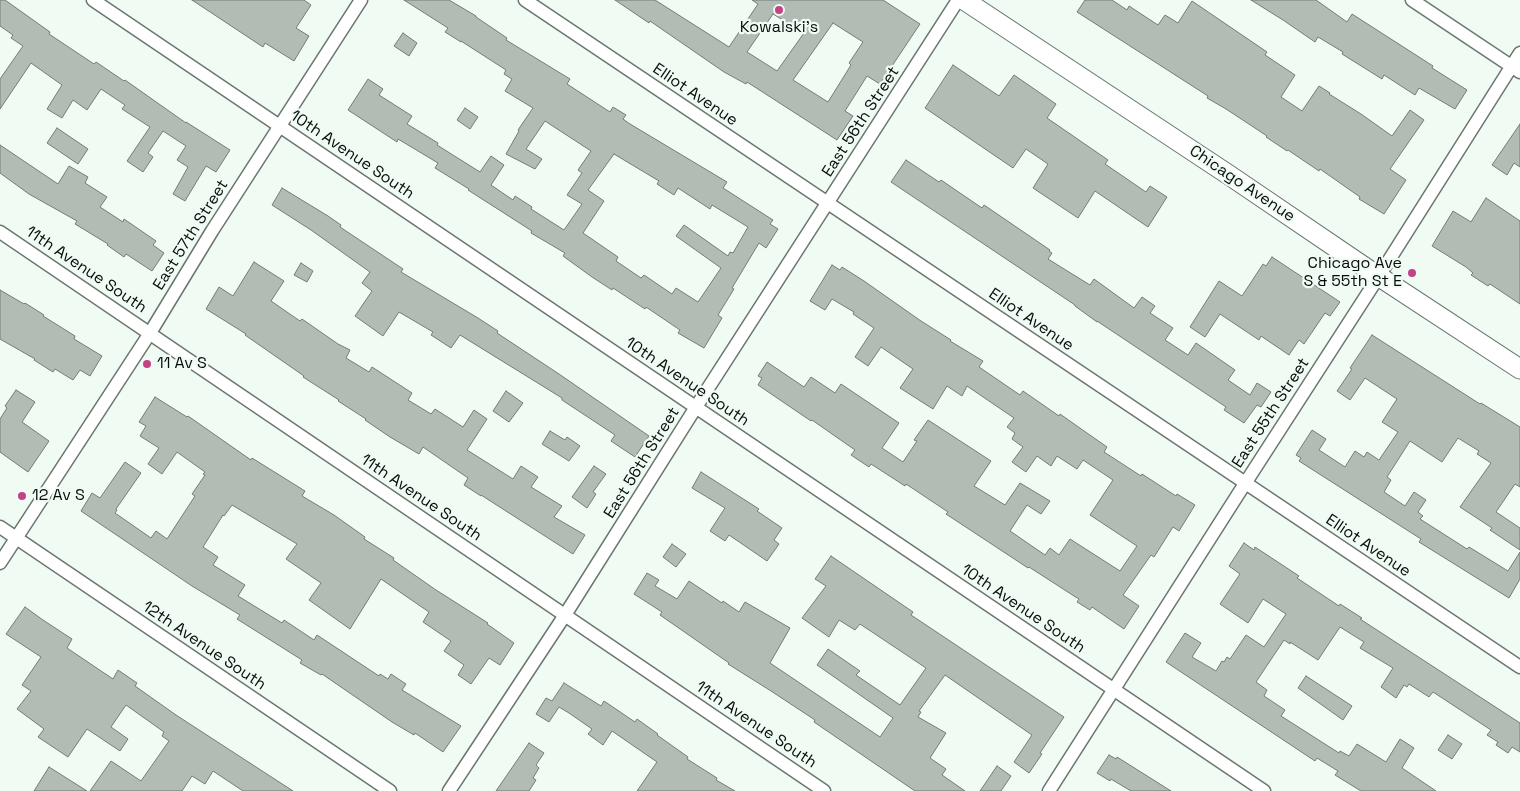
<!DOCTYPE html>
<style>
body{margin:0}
canvas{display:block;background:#effbf3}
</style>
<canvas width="1520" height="791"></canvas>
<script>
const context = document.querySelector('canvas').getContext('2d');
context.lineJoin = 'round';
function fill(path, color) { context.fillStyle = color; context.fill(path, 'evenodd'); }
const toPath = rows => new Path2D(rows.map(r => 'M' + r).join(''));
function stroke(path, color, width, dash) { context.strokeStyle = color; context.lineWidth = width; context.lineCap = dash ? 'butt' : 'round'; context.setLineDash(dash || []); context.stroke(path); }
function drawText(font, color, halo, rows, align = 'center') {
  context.font = font + ' "Space Grotesk",sans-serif'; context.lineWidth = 4.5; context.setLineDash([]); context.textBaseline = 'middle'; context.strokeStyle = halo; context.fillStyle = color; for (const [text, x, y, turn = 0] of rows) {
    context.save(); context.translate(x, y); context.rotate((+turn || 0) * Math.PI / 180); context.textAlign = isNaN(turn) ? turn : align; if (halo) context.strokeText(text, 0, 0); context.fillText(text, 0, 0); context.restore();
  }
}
const building = toPath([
 [0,0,5,0,50,32,49,34,94,64,96,62,124,81,125,80,186,123,186,122,230,150,216,172,206,166,185,201,173,194,188,167,177,160,186,146,163,131,148,153,153,157,143,172,127,161,150,127,122,109,125,105,101,89,87,110,73,100,62,118,47,109,62,85,31,63,0,109,0,79,23,46,11,38,13,35,0,26,0,0],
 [192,0,304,0,311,5,296,28,309,36,294,61,265,43,263,47,192,0],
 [404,0,449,0,476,16,476,17,507,38,506,40,570,79,567,84,610,112,613,107,626,115,623,119,630,124,727,182,723,188,773,220,770,224,778,229,766,248,759,243,732,288,734,289,718,315,722,318,704,348,678,333,680,330,646,307,645,309,613,288,612,290,592,277,563,256,565,253,531,233,532,231,468,190,469,189,435,168,438,163,398,139,397,142,348,110,368,79,383,89,379,95,412,116,407,124,438,143,437,145,480,172,491,156,504,165,491,185,513,200,515,196,532,207,531,209,564,230,582,204,567,195,582,173,578,170,591,151,545,121,526,149,542,159,535,169,506,154,519,131,518,130,533,108,505,91,512,79,504,74,506,70,461,41,461,42,445,32,448,28,404,0],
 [614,154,659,181,657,184,674,195,678,188,710,209,712,205,748,227,733,253,730,252,728,256,684,225,676,236,721,268,698,302,676,288,672,294,644,275,641,278,616,261,618,257,583,233,604,201,588,190,614,154],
 [615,0,655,0,729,47,758,4,752,0,883,0,920,24,880,84,867,76,845,111,853,116,837,140,747,82,746,84,724,72,650,21,649,23,615,0],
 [773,14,804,33,777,71,747,52,773,14],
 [833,23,863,42,849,63,851,65,828,102,793,80,833,23],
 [1085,0,1112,0,1127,10,1129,6,1158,25,1165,15,1178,23,1192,1,1267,52,1265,55,1295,75,1281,97,1302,111,1319,86,1330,93,1329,94,1361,114,1392,136,1410,110,1424,120,1390,169,1406,180,1384,214,1359,199,1360,197,1320,169,1319,171,1288,150,1287,151,1266,137,1267,136,1226,109,1207,98,1208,96,1077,12,1085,0],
 [1251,0,1316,0,1347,22,1352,14,1433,66,1432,68,1467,90,1455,109,1419,88,1415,95,1384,75,1382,79,1342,54,1343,52,1318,37,1315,42,1283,20,1251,0],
 [403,33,417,43,409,56,394,46,403,33],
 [953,65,999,96,1014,75,1056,104,1047,118,1108,160,1105,164,1146,192,1150,186,1167,197,1148,227,1095,191,1078,218,1033,188,1048,164,1026,149,1013,168,925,108,953,65],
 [465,108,478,117,470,129,457,120,465,108],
 [1520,124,1520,167,1514,163,1507,175,1492,165,1520,124],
 [57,128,88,149,78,164,47,143,57,128],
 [0,145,58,184,69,166,88,177,85,183,107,197,100,207,123,222,124,219,156,241,153,245,164,253,152,271,126,254,124,257,107,245,108,244,75,224,77,221,29,194,0,173,0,145],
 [906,160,939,182,941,180,982,208,984,205,1050,250,1049,251,1052,253,1048,259,1090,285,1094,279,1134,308,1142,297,1155,306,1150,313,1173,328,1165,340,1188,355,1196,343,1235,370,1228,380,1250,395,1257,383,1271,392,1261,407,1257,405,1244,423,1224,410,1226,407,1097,321,1097,322,1075,306,1075,305,891,182,906,160],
 [282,188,328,216,341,225,340,227,403,269,401,272,478,318,498,331,497,333,559,374,649,436,635,457,611,441,615,435,562,400,562,398,460,335,451,348,431,335,433,332,399,312,383,336,355,316,372,291,362,283,370,272,311,230,272,205,282,188],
 [1486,198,1520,221,1520,304,1490,284,1488,286,1471,275,1473,273,1466,267,1432,246,1453,211,1471,222,1486,198],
 [1272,257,1340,302,1330,316,1325,313,1304,344,1299,340,1289,355,1261,336,1259,340,1220,314,1205,337,1190,327,1219,281,1242,296,1263,264,1266,266,1272,257],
 [254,262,284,281,271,301,300,321,302,319,338,344,350,350,346,358,369,372,372,367,412,393,408,400,431,414,435,409,463,427,474,410,487,419,467,450,513,479,521,466,538,477,531,487,562,506,554,517,585,535,573,554,481,495,481,496,464,485,468,478,423,447,419,454,390,437,365,420,366,419,338,401,339,400,303,377,304,376,245,335,246,334,206,309,219,287,233,296,254,262],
 [301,263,313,271,307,282,294,275,301,263],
 [832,265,840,270,842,267,864,281,921,321,951,340,950,341,983,361,979,367,1020,395,1023,391,1059,416,1060,414,1077,426,1107,447,1104,452,1141,476,1142,474,1176,496,1177,494,1195,505,1179,531,1173,527,1154,557,1151,555,1123,595,1139,606,1124,629,1092,607,1090,610,1077,602,1079,599,1074,596,1029,567,1028,568,946,514,948,512,906,484,905,486,871,464,869,467,851,455,855,450,812,420,811,421,758,385,762,378,758,376,767,362,804,387,811,377,835,393,841,384,899,423,882,448,903,462,917,441,914,440,928,420,991,461,974,486,1005,505,1020,483,1050,501,1041,514,1027,505,1010,531,1045,555,1050,548,1059,555,1070,539,1120,571,1137,546,1090,515,1113,480,1083,460,1077,469,1057,456,1051,466,1037,456,1026,472,1012,462,1023,447,1012,439,1015,433,1007,427,1014,418,967,386,962,396,947,386,933,409,900,388,913,369,881,347,868,366,855,357,874,328,853,314,854,312,832,299,825,310,810,301,832,265],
 [0,290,24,304,25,303,44,315,43,316,75,336,74,339,102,356,90,376,80,370,73,380,55,369,53,372,34,360,35,359,0,339,0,290],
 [1372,335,1480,404,1481,403,1520,427,1520,487,1515,484,1496,512,1520,528,1520,550,1490,530,1492,528,1460,507,1491,463,1477,454,1479,451,1458,438,1442,462,1410,441,1387,477,1391,480,1384,492,1405,506,1414,492,1426,500,1418,512,1423,516,1420,519,1467,549,1469,547,1508,571,1520,552,1520,579,1509,598,1419,542,1421,539,1299,461,1301,458,1296,455,1312,430,1326,439,1319,450,1345,467,1355,451,1364,457,1367,452,1379,460,1398,432,1382,422,1397,399,1365,378,1350,400,1337,391,1352,369,1350,368,1372,335],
 [16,390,35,402,22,422,49,441,28,472,0,452,0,419,7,408,5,406,16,390],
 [506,391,523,403,509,422,493,411,506,391],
 [155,397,187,417,188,416,251,460,252,458,305,491,302,496,334,515,365,537,364,539,394,558,393,560,436,590,488,623,487,624,514,643,500,665,489,658,471,684,458,675,464,665,444,651,451,641,423,622,429,612,381,579,350,629,309,600,321,583,286,559,297,544,232,505,224,516,223,515,203,547,218,557,213,565,245,585,238,596,282,623,284,620,314,640,317,635,379,676,380,674,388,679,391,674,406,684,402,690,461,726,443,752,415,733,414,735,392,722,322,674,321,675,300,663,302,660,237,619,240,615,192,586,81,511,92,493,100,498,125,462,141,473,116,509,117,510,115,513,151,538,156,531,167,539,195,496,192,494,205,475,203,474,205,472,177,452,162,474,148,464,159,448,140,436,146,426,139,422,155,397],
 [550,431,565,440,567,437,580,446,569,461,542,444,550,431],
 [594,466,606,474,593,492,596,494,587,508,572,497,594,466],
 [701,472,759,509,757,511,782,528,774,540,779,544,767,561,729,535,725,541,710,531,725,508,692,488,701,472],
 [1244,543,1254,550,1255,547,1299,576,1297,578,1339,606,1340,604,1362,618,1360,619,1520,723,1520,752,1512,747,1508,753,1496,745,1498,742,1487,735,1491,730,1433,692,1429,697,1409,684,1407,687,1404,685,1396,698,1381,687,1393,668,1360,648,1364,642,1340,627,1318,660,1290,642,1290,644,1284,640,1256,682,1267,690,1264,696,1285,710,1281,716,1339,753,1340,751,1349,756,1357,744,1386,762,1400,739,1414,748,1402,768,1436,791,1361,791,1335,775,1338,771,1317,758,1315,761,1166,662,1185,633,1201,643,1192,657,1216,671,1222,661,1224,662,1227,657,1230,659,1246,635,1264,647,1286,614,1263,599,1248,623,1220,604,1240,574,1229,566,1244,543],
 [672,544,686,554,676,567,663,557,672,544],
 [831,556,913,612,911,615,1064,717,1040,753,1042,754,1029,773,1014,762,1032,735,945,675,919,711,921,712,918,717,946,733,930,758,946,769,942,775,965,791,915,791,814,722,815,720,771,691,728,664,729,663,660,615,662,612,634,594,647,573,659,580,655,586,677,599,689,581,722,603,723,601,739,612,745,602,790,628,770,663,880,737,893,718,817,665,828,649,860,671,856,675,900,705,926,668,860,624,855,630,839,620,829,637,802,618,826,586,815,579,831,556],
 [25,607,43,620,72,639,67,648,113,679,118,670,137,683,135,686,176,715,293,791,243,791,213,771,205,784,192,776,182,791,90,791,111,761,141,781,169,741,162,736,164,732,126,705,111,727,128,739,120,751,87,729,68,757,38,737,44,729,17,709,31,691,22,685,41,657,6,634,25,607],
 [1306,676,1352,706,1343,720,1298,688,1306,676],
 [564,683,601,706,604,701,635,722,637,719,658,734,657,735,688,757,687,759,717,778,716,780,735,791,637,791,657,762,612,731,603,745,588,734,592,729,569,713,559,707,549,722,536,714,546,698,552,701,564,683],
 [1448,735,1462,744,1452,759,1438,750,1448,735],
 [529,743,544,753,536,765,539,768,533,778,536,780,529,791,496,791,529,743],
 [1109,755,1116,759,1117,757,1171,791,1131,791,1111,779,1110,781,1097,773,1109,755],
 [997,766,1011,776,1001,791,980,791,997,766],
 [49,767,87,791,34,791,49,767]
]);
const street = toPath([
 [93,0,1264,791],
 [525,0,1520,667],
 [1412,0,1520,72],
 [0,232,824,791],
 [0,527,390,791],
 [0,563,150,333,212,231,361,0],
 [449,791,565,615,696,407,958,0],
 [1049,791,1237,496,1379,276,1520,53]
]);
const secondary = toPath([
 [964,0,1229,175,1366,268,1520,369]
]);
const markers = [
 [779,10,5,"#c64287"],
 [1412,273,5,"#c64287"],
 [147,364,5,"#c64287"],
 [22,496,5,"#c64287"]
];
const poiNames = [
 ["Kowalski's",779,28,"center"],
 ["Chicago Ave",1402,264,"right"],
 ["S & 55th St E",1402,282,"right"],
 ["11 Av S",157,364],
 ["12 Av S",32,496]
];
const streetNames = [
 ["Elliot Avenue",695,95,34],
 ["East 56th Street",861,122,-57],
 ["10th Avenue South",352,155,34],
 ["Chicago Avenue",1242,184,34],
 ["East 57th Street",191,235,-58],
 ["11th Avenue South",86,270,34],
 ["Elliot Avenue",1031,320,34],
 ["10th Avenue South",687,382,34],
 ["East 55th Street",1271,413,-57],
 ["East 56th Street",642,463,-58],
 ["11th Avenue South",421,498,34],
 ["Elliot Avenue",1368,546,34],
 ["10th Avenue South",1023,609,34],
 ["12th Avenue South",204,646,34],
 ["11th Avenue South",756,725,34]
];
fill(building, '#b1bcb4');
stroke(building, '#727d76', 1);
stroke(street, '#6b766f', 15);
stroke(secondary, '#6b766f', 21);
stroke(street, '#fff', 12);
stroke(secondary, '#fff', 19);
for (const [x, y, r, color] of markers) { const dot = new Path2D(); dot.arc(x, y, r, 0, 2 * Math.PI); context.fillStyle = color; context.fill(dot); stroke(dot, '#effbf3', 2); }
drawText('16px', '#090d0b', '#effbf3', poiNames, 'left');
drawText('16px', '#090d0b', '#effbf3', streetNames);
</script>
